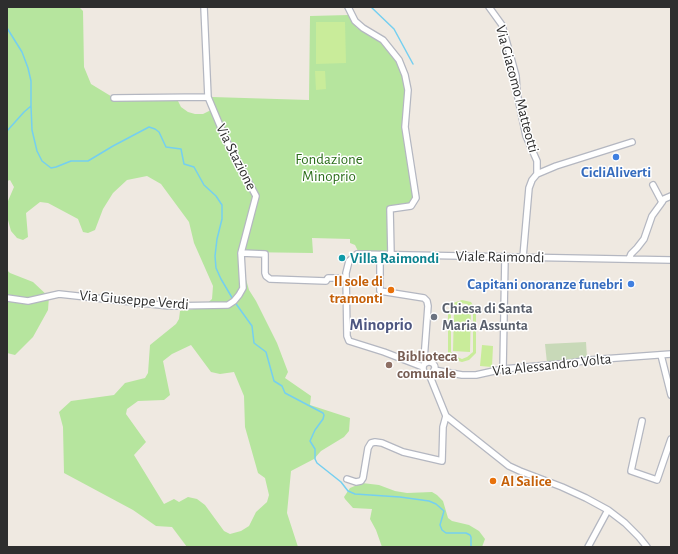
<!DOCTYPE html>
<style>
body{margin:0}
#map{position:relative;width:678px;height:554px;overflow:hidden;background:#efe9e1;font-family:"Alegreya Sans",sans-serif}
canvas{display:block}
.frame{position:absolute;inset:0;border:8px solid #2e2e2e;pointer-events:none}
</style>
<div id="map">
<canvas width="678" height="554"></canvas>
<div class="frame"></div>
</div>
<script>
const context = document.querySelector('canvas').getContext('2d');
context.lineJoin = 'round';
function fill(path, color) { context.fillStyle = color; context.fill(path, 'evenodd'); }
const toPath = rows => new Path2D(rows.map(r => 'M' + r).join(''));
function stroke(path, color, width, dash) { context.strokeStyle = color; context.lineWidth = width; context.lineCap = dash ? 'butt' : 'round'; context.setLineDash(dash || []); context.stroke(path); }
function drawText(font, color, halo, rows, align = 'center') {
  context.font = font + ' "Alegreya Sans",sans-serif'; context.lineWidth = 3; context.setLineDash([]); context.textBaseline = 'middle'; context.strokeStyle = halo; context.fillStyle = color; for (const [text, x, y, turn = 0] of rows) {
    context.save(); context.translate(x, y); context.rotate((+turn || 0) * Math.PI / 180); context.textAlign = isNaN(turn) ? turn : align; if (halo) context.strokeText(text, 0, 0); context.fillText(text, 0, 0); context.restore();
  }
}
const green = toPath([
 [7,7,79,7,83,11,84,67,91,84,114,98,177,99,181,107,188,112,195,114,203,114,211,110,255,196,240,258,249,290,256,301,277,343,288,372,285,378,311,396,310,405,350,418,349,431,344,437,321,451,314,459,291,471,287,513,298,547,187,547,172,527,156,526,133,510,64,473,63,427,59,412,71,401,114,395,125,383,145,378,148,373,150,345,176,324,179,319,180,311,202,308,212,299,213,286,194,243,189,222,161,184,147,176,127,180,113,193,103,209,95,230,88,233,83,232,78,219,48,203,40,202,26,213,28,237,23,240,17,238,11,231,8,220,8,201,14,187,10,180,7,181],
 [191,345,211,372,220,374,234,372,244,396,245,427,258,473,265,478,269,495,267,502,256,512,249,526,241,531,230,534,224,531,205,505,197,499,188,497,179,502,174,499,164,504,134,455,146,442,126,414,127,409,138,401,164,400,170,395,163,361,172,354],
 [349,15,357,28,376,37,384,44,395,58,402,71,405,90,403,136,414,196,411,199,410,204,388,207,390,252,358,251,355,245,350,243,350,239,312,238,313,253,242,252,257,196,241,169,215,109,212,97,309,100,310,16],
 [7,270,10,273,33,282,49,297,48,310,33,337,15,355,7,353],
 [362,483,379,485,395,491,407,493,432,492,437,495,443,501,448,518,452,521,469,525,479,531,485,539,482,547,382,547,376,530,370,519,372,509,353,508,345,499,344,497,350,488]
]);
const cemetery = toPath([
 [586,342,587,358,570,362,547,363,545,344]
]);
const pitch = toPath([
 [316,22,345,22,346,63,316,64],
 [315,71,325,71,326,89,316,90],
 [462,300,471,302,476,310,476,353,469,360,462,362,455,360,448,353,448,311,453,303],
 [460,303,467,304,473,311,473,352,467,357,462,359,457,357,451,352,451,311,454,307],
 [454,310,471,310,470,352,453,351],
 [482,345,493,346,492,367,480,366]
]);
const stream = toPath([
 [371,7,394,29,413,64],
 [7,28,22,52,28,68,31,81,31,106],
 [7,131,24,112,31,106,32,130,37,151,42,161,51,168,56,167,71,161,88,161,113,146,149,127,155,129,159,132,166,147,181,149,184,164,194,167,204,185,216,196,222,205,222,219,217,239,215,256,216,268,221,279,234,301,252,326,254,343,266,352,274,381,282,386,285,393,323,413,324,415,323,419,315,430,310,441,315,449,315,459,317,463,341,482,348,491,355,494,400,497,429,501,436,504,444,511,440,525,442,530,446,533,466,533,470,535,471,537,471,547]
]);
const minor = toPath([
 [204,7,208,97,226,140,256,196,241,253,265,254,265,273,266,276,270,279,326,281,328,278,346,278],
 [348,7,355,21,363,28,383,40,399,60,405,75,408,90,405,127,416,198,411,206,390,209,391,255],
 [489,7,502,25,516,76,517,93,526,136,537,161,537,174],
 [114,98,208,97],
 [653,185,662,202],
 [380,255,380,291,424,298,427,301,428,306,424,360,426,363],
 [523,257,529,188,532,180,537,174,556,166,632,142],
 [629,259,631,254,637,248,644,239,652,216,660,205,664,199,671,196],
 [7,298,28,301,59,294,169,306,228,305,234,301,239,295,243,288,241,253],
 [661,355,671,395],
 '423 368a6 6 0 1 1 12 0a6 6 0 1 1-12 0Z',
 [423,367,384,352,349,341,347,336,346,273,349,261,357,254,671,260],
 [503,369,505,257],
 [434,370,462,375,476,375,503,369,571,363,589,360,671,354],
 [429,374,446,416,509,466,520,471,562,487,586,498,608,510,625,523,639,537,647,547],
 [642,421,631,471,657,480,671,439],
 [347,479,356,482,361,481,363,478,368,448,371,443,375,442,382,443,403,452,442,461,443,427,446,416],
 [588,547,608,510]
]);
const markers = [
 [616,157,4,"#3f7fe0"],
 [342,258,4,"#0f9aa8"],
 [631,284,4,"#3f7fe0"],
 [391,290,4,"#e8710a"],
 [434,317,4,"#6b7280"],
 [389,365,4,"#8d6e63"],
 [493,481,4,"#e8710a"]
];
const streetNames = [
 ["Via Giacomo Matteotti",517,89,75],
 ["Via Stazione",236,157,63],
 ["Viale Raimondi",500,257,1],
 ["Via Giuseppe Verdi",134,300,5],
 ["Via Alessandro Volta",552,365,-6]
];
const parkNames = [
 ["Fondazione",329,159],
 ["Minoprio",329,176]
];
const shopNames = [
 ["CicliAliverti",616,172],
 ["Capitani onoranze funebri",623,284,"right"]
];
const cultureNames = [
 ["Villa Raimondi",350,258]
];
const foodNames = [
 ["Il sole di",383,281],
 ["tramonti",383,298],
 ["Al Salice",501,481,"left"]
];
const worshipNames = [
 ["Chiesa di Santa",442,308],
 ["Maria Assunta",442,325]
];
const educationNames = [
 ["Biblioteca",397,356],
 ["comunale",397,373]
];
const quarterNames = [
 ["Minoprio",381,325]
];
fill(green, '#b6e59e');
fill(cemetery, '#c8d9b8');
fill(pitch, '#c9ec9a');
stroke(stream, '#75cff0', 1.5);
stroke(minor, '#b4b7c1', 8);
stroke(minor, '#fff', 5.5);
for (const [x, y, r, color] of markers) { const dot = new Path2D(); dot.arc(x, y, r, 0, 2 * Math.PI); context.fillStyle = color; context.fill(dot); stroke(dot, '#fff', 1.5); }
drawText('15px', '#2e2e2e', '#fff', streetNames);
drawText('15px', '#2c6e1b', '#fff', parkNames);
drawText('bold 15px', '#366cbe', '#fff', shopNames);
drawText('bold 15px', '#0d838f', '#fff', cultureNames, 'left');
drawText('bold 15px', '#c56008', '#fff', foodNames, 'right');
drawText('bold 15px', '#5b616d', '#fff', worshipNames, 'left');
drawText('bold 15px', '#785e54', '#fff', educationNames, 'left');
drawText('bold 17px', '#4d5680', '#fff', quarterNames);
</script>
